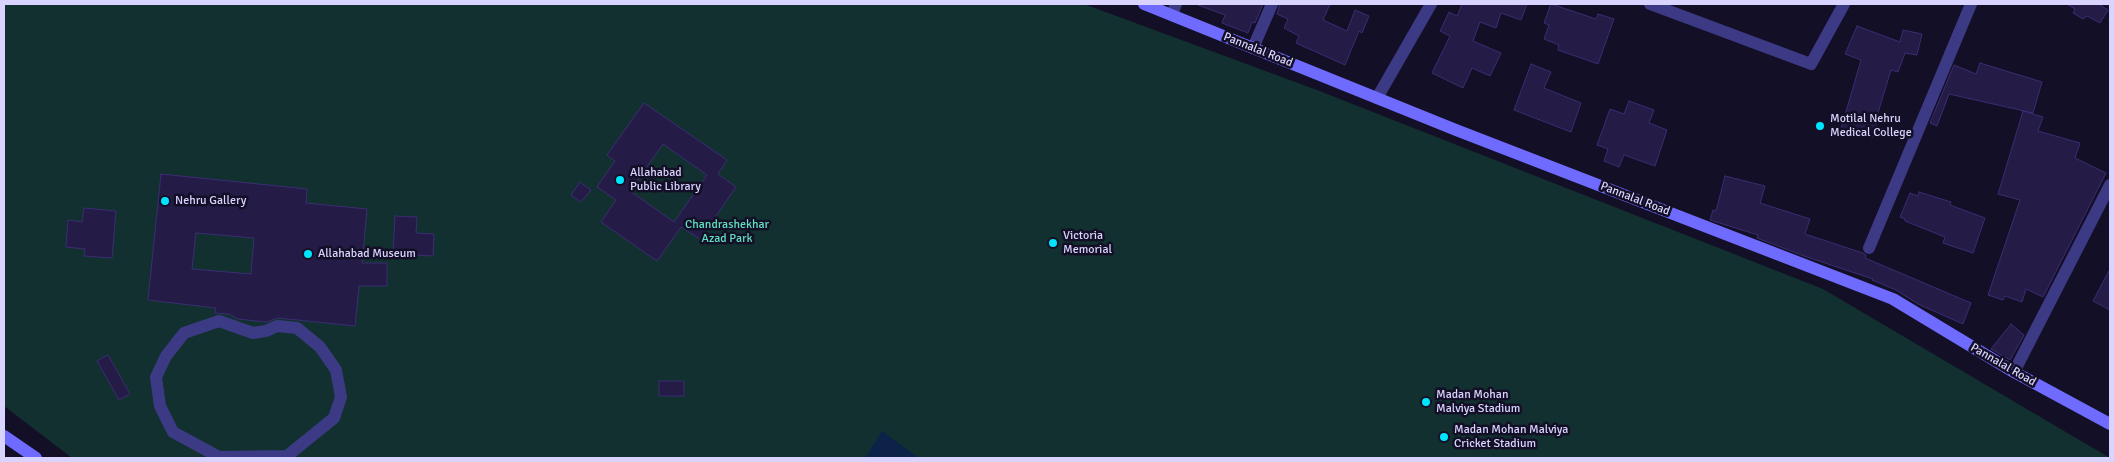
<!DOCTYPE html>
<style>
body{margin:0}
#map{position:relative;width:2114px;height:462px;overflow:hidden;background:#130f26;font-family:Signika,sans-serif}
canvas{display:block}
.frame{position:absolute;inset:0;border:5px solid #d9d4ff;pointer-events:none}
</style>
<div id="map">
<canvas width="2114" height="462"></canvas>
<div class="frame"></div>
</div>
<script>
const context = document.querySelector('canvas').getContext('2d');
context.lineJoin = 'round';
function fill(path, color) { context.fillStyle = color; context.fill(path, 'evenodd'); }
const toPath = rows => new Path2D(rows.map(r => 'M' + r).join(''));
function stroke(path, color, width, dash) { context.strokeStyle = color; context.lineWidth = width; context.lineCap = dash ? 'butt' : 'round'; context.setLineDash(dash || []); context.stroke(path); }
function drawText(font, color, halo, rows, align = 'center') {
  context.font = font + ' Signika,sans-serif'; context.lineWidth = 5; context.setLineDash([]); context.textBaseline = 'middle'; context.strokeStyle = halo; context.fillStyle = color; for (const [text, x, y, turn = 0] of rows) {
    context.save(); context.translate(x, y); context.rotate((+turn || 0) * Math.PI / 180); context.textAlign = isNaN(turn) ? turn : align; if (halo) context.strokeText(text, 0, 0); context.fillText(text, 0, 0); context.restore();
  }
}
const green = toPath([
 [4,4,1084,4,1317,90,1823,289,2110,458,72,458,4,406]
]);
const water = toPath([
 [882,431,919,458,865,458]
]);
const building = toPath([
 [1198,4,1263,4,1255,23,1252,22,1248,33,1222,23,1225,15,1198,5,1198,4],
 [1280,4,1330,4,1323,20,1347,31,1355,10,1369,16,1362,33,1359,31,1345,65,1296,43,1299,36,1284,28,1288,19,1277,14,1280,4],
 [1462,4,1527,4,1521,20,1501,13,1496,28,1480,22,1473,41,1501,53,1490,76,1472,68,1463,88,1432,73,1450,36,1440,31,1449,12,1457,16,1462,4],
 [1551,4,1596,19,1598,14,1614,19,1598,64,1558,50,1559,45,1544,39,1549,25,1544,23,1551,4],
 [2067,4,2102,4,2100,5,2108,10,2100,23,2087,16,2083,19,2073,13,2075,9,2067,4],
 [1857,26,1900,42,1903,30,1922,34,1917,55,1905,53,1898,72,1891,70,1877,116,1879,117,1872,138,1841,129,1861,60,1845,54,1857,26],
 [1980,63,2042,82,2033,113,1949,94,1937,126,1930,123,1954,65,1976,74,1980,63],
 [1531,64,1551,72,1544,88,1581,103,1571,132,1514,110,1531,64],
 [1629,101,1654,110,1649,123,1667,130,1655,166,1624,155,1619,167,1604,161,1608,149,1597,145,1610,109,1624,114,1629,101],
 [644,103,727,160,718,174,736,187,700,239,681,227,657,261,601,222,616,200,597,187,615,161,607,155,644,103],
 [663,144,707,175,674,222,630,191,663,144],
 [2023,111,2043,117,2038,131,2080,143,2075,158,2106,173,2043,297,2026,289,2022,302,2005,296,2003,300,1988,295,2020,200,1998,194,2023,111],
 [161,174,307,189,306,203,367,209,362,263,387,263,387,286,359,286,355,326,278,318,266,322,238,319,229,314,215,313,216,308,148,300,161,174],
 [196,233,254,238,251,274,192,269,196,233],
 [1725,176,1765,186,1760,203,1810,219,1805,234,1863,253,1866,255,1865,258,1971,303,1963,324,1918,304,1896,290,1872,280,1873,279,1804,256,1757,238,1758,235,1710,220,1713,210,1716,211,1725,176],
 [580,182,591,190,581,202,571,195,580,182],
 [1919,192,1951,202,1950,205,1985,218,1973,253,1943,243,1945,237,1905,221,1905,219,1900,217,1910,193,1918,196,1919,192],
 [84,208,116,211,112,258,84,256,85,249,66,247,68,220,82,222,84,208],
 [395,216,417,217,416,233,434,234,433,256,393,254,395,216],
 [2110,269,2110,310,2093,301,2110,269],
 [2011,324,2024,335,2010,360,1991,349,2011,324],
 [108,355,130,394,119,400,97,361,108,355],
 [659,381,684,381,684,396,659,396,659,381]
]);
const street = toPath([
 [1650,4,1811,64,1844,4],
 [1172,15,1176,4],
 [1253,48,1272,4],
 [1377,98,1431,4],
 [1869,248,1971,4],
 [219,321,253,333,266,331,277,326,297,328,320,347,336,370,341,397,334,418,287,456,219,457,173,432,160,406,156,377,166,356,184,333,219,321],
 [2014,372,2110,185]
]);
const secondary = toPath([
 [1144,4,1456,130,1893,299,2014,372,2110,424],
 [4,436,36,458]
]);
const markers = [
 [1820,126,5,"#00e5ff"],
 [620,180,5,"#00e5ff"],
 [165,201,5,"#00e5ff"],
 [1053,243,5,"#00e5ff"],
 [308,254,5,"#00e5ff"],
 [1426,402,5,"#00e5ff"],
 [1444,437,5,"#00e5ff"]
];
const streetNames = [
 ["Pannalal Road",1258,50,22],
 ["Pannalal Road",1635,199,21],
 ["Pannalal Road",2003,365,30]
];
const poiNames = [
 ["Motilal Nehru",1830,119],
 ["Medical College",1830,133],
 ["Allahabad",630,173],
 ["Public Library",630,187],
 ["Nehru Gallery",175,201],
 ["Victoria",1063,236],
 ["Memorial",1063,250],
 ["Allahabad Museum",318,254],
 ["Madan Mohan",1436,395],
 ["Malviya Stadium",1436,409],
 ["Madan Mohan Malviya",1454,430],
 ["Cricket Stadium",1454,444]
];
const parkNames = [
 ["Chandrashekhar",727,225],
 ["Azad Park",727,239]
];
fill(green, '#12302f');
fill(water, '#0c2248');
fill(building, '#241b47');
stroke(building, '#3b2d73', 1);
stroke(street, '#3d3a85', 12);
stroke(secondary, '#6f6bff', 12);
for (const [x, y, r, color] of markers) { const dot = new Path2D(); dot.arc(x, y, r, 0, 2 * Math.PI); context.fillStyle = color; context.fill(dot); stroke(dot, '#130f26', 2); }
drawText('12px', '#d9d4ff', '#130f26', streetNames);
drawText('12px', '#d9d4ff', '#130f26', poiNames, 'left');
drawText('12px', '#5fe0c0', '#130f26', parkNames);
</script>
